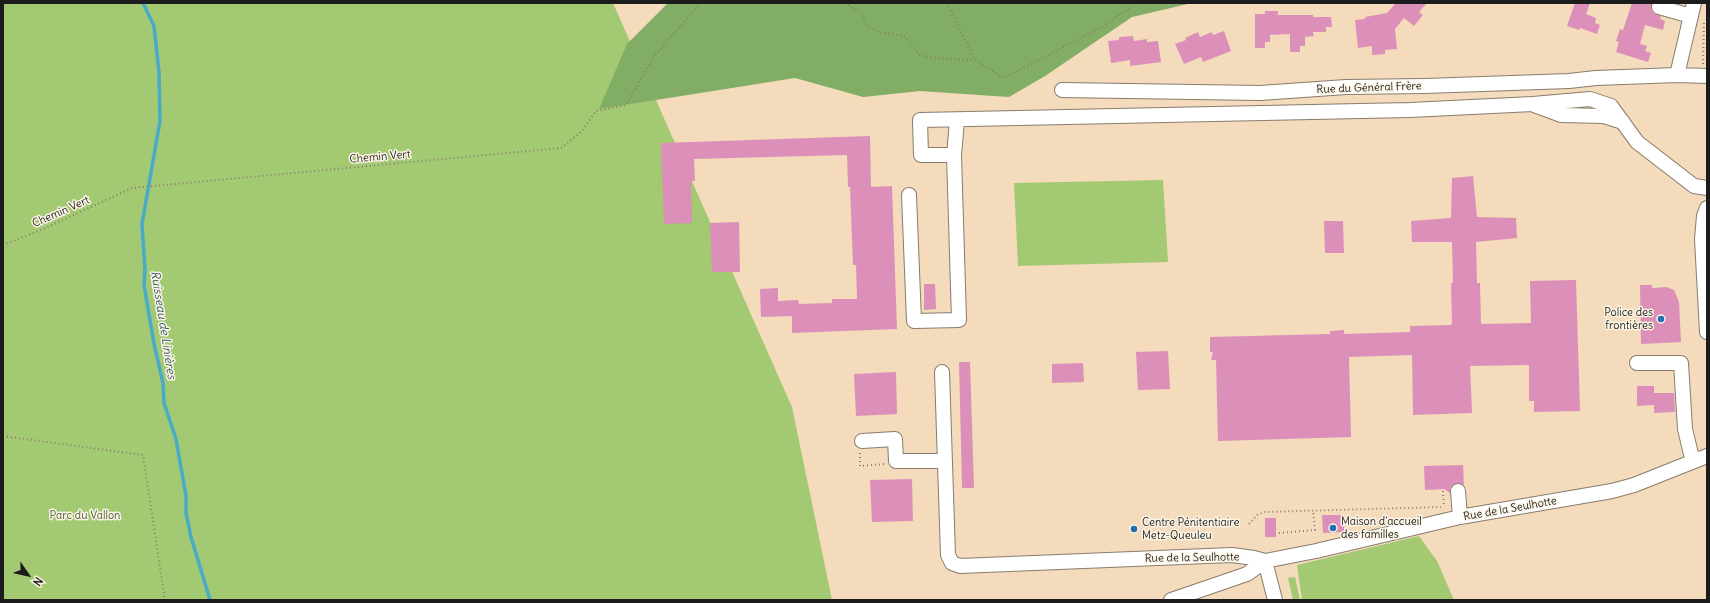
<!DOCTYPE html>
<meta charset="utf-8">
<style>
body{margin:0}
#map{position:relative;width:1710px;height:603px;overflow:hidden;background:#f3dbbc;font-family:Delius,sans-serif}
canvas{display:block}
.frame{position:absolute;inset:0;border:4px solid #1c1c1c;pointer-events:none}
.north{position:absolute;left:8px;top:555px;width:40px;height:40px;-webkit-text-stroke:3px #fcf5e5;paint-order:stroke;rotate:124deg;font-size:11px;font-weight:700;line-height:16px;text-align:center;color:#1c1c1c}
.north::after{content:'';display:block;margin:auto;width:14px;height:18px;background:#1c1c1c;clip-path:polygon(50% 0,100% 100%,50% 72%,0 100%)}
</style>
<div id="map">
<canvas width="1710" height="603"></canvas>
<div class="frame"></div>
<div class="north">N</div>
</div>
<script>
const context = document.querySelector('canvas').getContext('2d');
context.lineJoin = 'round';
function fill(path, color) { context.fillStyle = color; context.fill(path, 'evenodd'); }
const toPath = rows => new Path2D(rows.map(r => 'M' + r).join(''));
function stroke(path, color, width, dash) { context.strokeStyle = color; context.lineWidth = width; context.lineCap = dash ? 'butt' : 'round'; context.setLineDash(dash || []); context.stroke(path); }
function drawText(font, color, halo, rows, align = 'center') {
  context.font = font + ' Delius,sans-serif'; context.lineWidth = 3; context.setLineDash([]); context.textBaseline = 'middle'; context.strokeStyle = halo; context.fillStyle = color; for (const [text, x, y, turn = 0] of rows) {
    context.save(); context.translate(x, y); context.rotate((+turn || 0) * Math.PI / 180); context.textAlign = isNaN(turn) ? turn : align; if (halo) context.strokeText(text, 0, 0); context.fillText(text, 0, 0); context.restore();
  }
}
const green = toPath([
 [3,3,613,3,792,407,832,600,3,600],
 [1163,180,1168,262,1018,266,1014,183],
 [1419,536,1437,561,1454,600,1302,600,1297,565],
 [1295,577,1300,600,1293,600,1288,578]
]);
const forest = toPath([
 [668,3,1192,3,1132,17,1045,76,1009,97,920,91,863,97,795,78,599,109,627,44]
]);
const stream = toPath([
 [143,3,154,26,159,72,160,121,142,224,145,269,144,285,154,344,163,383,164,403,176,439,186,496,186,513,191,537,210,600]
]);
const building = toPath([
 [1396,3,1427,3,1419,12,1423,15,1414,26,1404,18,1395,29,1397,49,1385,50,1385,54,1372,55,1372,46,1358,48,1355,20,1365,19,1365,17,1387,13],
 [1575,3,1590,3,1586,14,1596,18,1595,23,1600,25,1597,34,1580,28,1579,30,1567,26],
 [1632,3,1652,3,1651,9,1653,13,1661,16,1660,19,1665,21,1663,30,1645,25,1640,44,1647,46,1645,51,1651,53,1648,62,1616,52,1619,42,1616,41,1620,29,1623,30],
 [1265,11,1278,11,1278,15,1313,15,1313,17,1331,17,1332,27,1326,27,1326,32,1313,32,1314,36,1305,37,1305,46,1300,46,1300,52,1290,52,1290,34,1270,35,1270,42,1265,42,1265,48,1255,48,1255,14,1265,14],
 [1224,31,1231,51,1203,62,1201,57,1184,64,1175,44,1186,40,1185,38,1198,32,1200,37,1212,32,1213,35],
 [1133,36,1134,41,1147,39,1147,42,1158,41,1161,62,1130,66,1130,60,1111,63,1108,41,1119,40,1119,37],
 [870,136,871,187,892,186,897,329,792,333,792,316,761,317,760,289,778,288,778,301,798,300,799,304,832,303,832,299,857,299,856,265,853,265,850,187,848,187,847,155,694,159,695,181,691,181,692,223,664,224,661,143],
 [1473,176,1477,217,1516,218,1517,238,1476,242,1477,283,1480,283,1481,323,1482,324,1531,323,1530,281,1576,280,1580,411,1534,412,1534,401,1529,401,1529,365,1470,366,1472,413,1413,415,1412,355,1349,357,1351,437,1218,441,1216,360,1211,360,1213,352,1210,352,1210,337,1330,334,1330,331,1344,330,1344,334,1410,332,1410,326,1451,325,1452,323,1451,283,1453,283,1452,242,1412,242,1411,221,1451,218,1452,178],
 [1324,221,1343,221,1344,253,1325,253],
 [739,222,740,272,712,272,710,223],
 [924,284,935,284,936,309,924,310],
 [1640,285,1652,285,1652,288,1666,287,1674,290,1679,302,1681,342,1641,344],
 [1168,351,1170,389,1138,390,1136,352],
 [959,362,970,362,974,488,962,488],
 [1083,363,1084,382,1052,383,1052,364],
 [896,372,897,414,856,416,854,374],
 [1637,386,1654,386,1654,393,1674,393,1675,412,1654,413,1654,405,1637,406],
 [1463,465,1464,485,1458,483,1454,484,1450,488,1450,493,1444,489,1425,490,1424,466],
 [912,479,913,521,872,522,870,480],
 [1322,515,1344,515,1344,532,1323,533],
 [1265,518,1276,518,1276,537,1265,537]
]);
const path = toPath([
 [845,3,862,14,867,26,879,32,904,36,920,55,934,58,975,60],
 [947,3,975,60,1004,78,1102,27,1136,3],
 [1703,64,1704,20],
 [3,245,41,230,132,188,561,148,582,131,596,111,626,105,654,56,701,3],
 [3,436,143,455,165,600],
 [860,453,860,466,885,464],
 [1443,491,1444,507],
 [1249,524,1257,515,1264,512,1441,507],
 [1279,533,1315,530,1313,510]
]);
const minor = toPath([
 [1659,7,1691,16],
 [1677,75,1694,3],
 [1062,90,1260,93,1346,87,1425,86,1569,81,1596,78,1677,75,1707,76],
 [1534,105,1561,115,1604,116,1623,122],
 [957,121,954,155,921,155,920,120,1410,110,1533,104,1590,99,1611,106,1637,142,1694,186,1707,188],
 [909,195,914,321,959,320,954,155],
 [1707,208,1704,216,1702,239,1707,332],
 [1637,363,1681,363,1685,429,1691,454,1695,460],
 [942,372,948,555,952,563,960,566,1232,555,1254,558,1265,561,1316,551,1460,517,1612,491,1634,485,1707,456],
 [862,441,895,439,896,461,945,461],
 [1458,491,1460,517],
 [1171,600,1247,574,1265,561,1275,600]
]);
const markers = [
 [1661,319,4,"#1f6fb2"],
 [1333,528,4,"#1f6fb2"],
 [1134,529,4,"#1f6fb2"]
];
const streetNames = [
 ["Rue du Général Frère",1369,88,-2],
 ["Chemin Vert",380,157,-5],
 ["Chemin Vert",61,212,-24],
 ["Rue de la Seulhotte",1510,509,-10],
 ["Rue de la Seulhotte",1192,558,-1]
];
const poiNames = [
 ["Police des",1653,313,"right"],
 ["frontières",1653,326,"right"],
 ["Maison d'accueil",1341,522],
 ["des familles",1341,535],
 ["Centre Pénitentiaire",1142,523],
 ["Metz-Queuleu",1142,536]
];
const parkNames = [
 ["Parc du Vallon",85,516]
];
const waterNames = [
 ["Ruisseau de Linières",163,325,81]
];
fill(green, '#a3c973');
fill(forest, '#82ad65');
stroke(stream, '#48abc7', 3.5);
fill(building, '#dc90b9');
stroke(minor, '#887c6c', 16);
stroke(path, '#887c6c', 2, [1, 3]);
stroke(minor, '#fff', 14);
for (const [x, y, r, color] of markers) { const dot = new Path2D(); dot.arc(x, y, r, 0, 2 * Math.PI); context.fillStyle = color; context.fill(dot); stroke(dot, '#fcf5e5', 1.5); }
drawText('11px', '#1c1c1c', '#fcf5e5', streetNames);
drawText('11px', '#1c1c1c', '#fcf5e5', poiNames, 'left');
drawText('11px', '#4b593a', '#fcf5e5', parkNames);
drawText('italic 12px', '#305c69', '#fcf5e5', waterNames);
</script>
